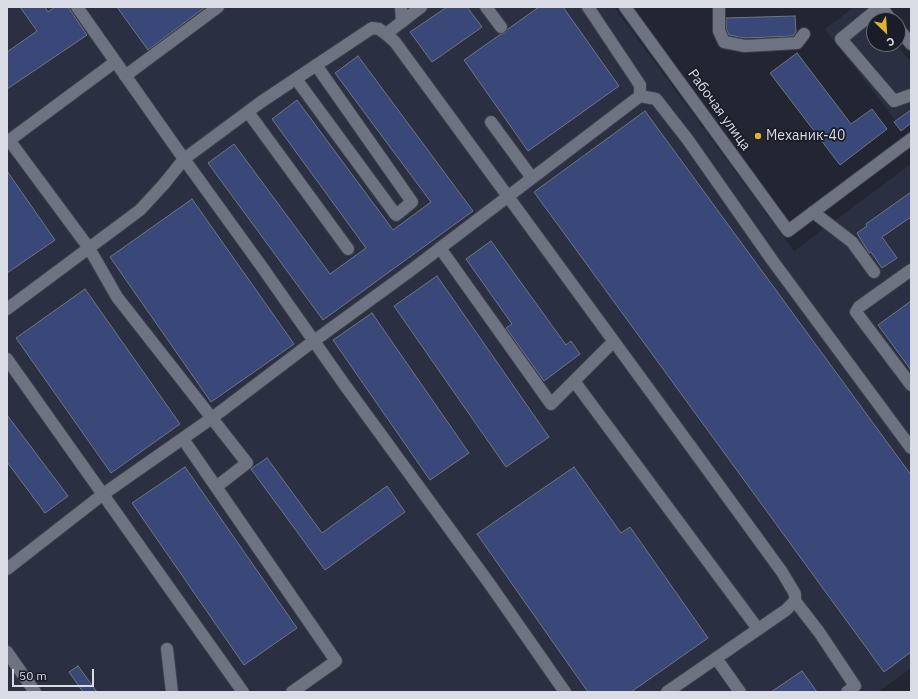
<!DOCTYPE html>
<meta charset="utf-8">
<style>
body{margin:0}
#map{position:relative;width:918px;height:699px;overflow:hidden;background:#222632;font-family:"IBM Plex Sans",sans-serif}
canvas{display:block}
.frame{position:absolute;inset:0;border:8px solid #d9dce4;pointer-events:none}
.north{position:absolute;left:866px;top:12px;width:40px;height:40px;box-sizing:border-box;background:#191d28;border:1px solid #666973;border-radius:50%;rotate:155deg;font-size:11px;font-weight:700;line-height:16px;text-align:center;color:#d9dce4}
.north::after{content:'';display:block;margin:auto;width:14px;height:18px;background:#deb133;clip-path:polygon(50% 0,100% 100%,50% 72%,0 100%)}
.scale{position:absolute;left:12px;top:669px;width:82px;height:18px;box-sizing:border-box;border:2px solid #d9dce4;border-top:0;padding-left:5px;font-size:12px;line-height:14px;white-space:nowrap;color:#d9dce4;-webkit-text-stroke:3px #191d28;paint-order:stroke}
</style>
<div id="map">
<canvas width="918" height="699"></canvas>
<div class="frame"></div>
<div class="north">С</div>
<div class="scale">50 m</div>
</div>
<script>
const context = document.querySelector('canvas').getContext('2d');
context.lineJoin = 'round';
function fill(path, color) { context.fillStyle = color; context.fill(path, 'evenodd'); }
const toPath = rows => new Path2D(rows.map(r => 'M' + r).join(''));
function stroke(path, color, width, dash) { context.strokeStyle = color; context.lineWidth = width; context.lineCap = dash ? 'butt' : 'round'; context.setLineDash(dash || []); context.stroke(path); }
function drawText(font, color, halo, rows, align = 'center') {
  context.font = font + ' "IBM Plex Sans",sans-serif'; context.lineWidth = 3.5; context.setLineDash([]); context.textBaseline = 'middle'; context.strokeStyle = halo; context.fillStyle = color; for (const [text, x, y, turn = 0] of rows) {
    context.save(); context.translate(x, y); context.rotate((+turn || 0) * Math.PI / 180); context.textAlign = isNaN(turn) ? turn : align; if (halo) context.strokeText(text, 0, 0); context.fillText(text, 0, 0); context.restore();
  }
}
const built = toPath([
 [7,7,614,7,794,251,911,164,911,668,878,692,7,692],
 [854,7,867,7,877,20,874,20,874,44,896,44,911,62,911,123,901,131,894,122,895,120,825,29]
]);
const building = toPath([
 [20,7,45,7,48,12,55,7,68,7,87,35,7,89,7,52,37,31,20,7],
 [117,7,205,7,148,50,117,7],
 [447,7,467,7,482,27,432,62,410,32,447,7],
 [539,7,563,7,619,86,528,151,464,60,501,34,505,33,508,29,539,7],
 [795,16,796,32,793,36,745,38,729,35,726,29,726,18,795,16],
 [797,53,851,124,872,109,887,129,840,165,770,73,797,53],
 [358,56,473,211,323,320,208,163,234,144,330,274,366,248,272,119,297,100,393,230,431,202,335,73,358,56],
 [911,110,911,123,901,131,894,122,911,110],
 [645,111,911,475,911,652,884,672,534,192,645,111],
 [7,171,55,240,7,273,7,171],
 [911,192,911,217,882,237,897,258,882,268,871,252,869,253,857,233,867,226,866,224,911,192],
 [192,199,294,344,211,402,110,257,192,199],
 [491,241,566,345,571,341,580,354,544,381,506,328,512,324,466,259,491,241],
 [437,276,549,437,506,467,394,306,437,276],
 [85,289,180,424,111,473,16,338,85,289],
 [911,301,911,370,878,325,911,301],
 [372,313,469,453,430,480,333,340,372,313],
 [7,415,68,496,45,513,7,462,7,415],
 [267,458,322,533,387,486,405,512,325,570,251,469,267,458],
 [185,467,297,628,244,665,132,503,185,467],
 [574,467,621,533,630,527,708,638,631,692,588,692,477,534,574,467],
 [78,666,97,692,83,692,69,672,78,666],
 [802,671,817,692,771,692,802,671]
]);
const minor = toPath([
 [77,7,184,159,262,267,344,384,489,583,565,692],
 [401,7,402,22],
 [486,7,501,27],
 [588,7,640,85,640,96],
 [625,7,788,231,911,139],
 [719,7,719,31,724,42,745,46,797,43,804,34],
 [880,7,841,39,894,101,911,95],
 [881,7,891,20],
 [898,28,911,44],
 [386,34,421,7],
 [125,76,218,7],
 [296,79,396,215,412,202,316,65],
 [248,112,348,249],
 [491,122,532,178],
 [9,140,89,248,117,297,247,463,216,487],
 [7,142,115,62],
 [813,212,852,242,874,272],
 [440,248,551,404,613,342],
 [911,270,859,307,856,312,911,385],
 [7,309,140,210,164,184,184,159,261,102,372,28,379,29,386,34,395,42,694,451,782,572,795,594,795,601,786,610,667,692],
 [7,359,243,692],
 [574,381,758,629],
 [183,439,336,661,292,692],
 [7,569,102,495,212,418,307,346,410,271,640,96,656,99,688,140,772,260,911,448],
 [795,601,819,632,855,686,847,692],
 [167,649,172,692],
 [7,652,35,692],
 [716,658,740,692]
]);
const markers = [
 [758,136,4,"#deb133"]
];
const streetNames = [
 ["Рабочая улица",719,110,54]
];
const poiNames = [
 ["Механик-40",766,136]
];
fill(built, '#2a3041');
fill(building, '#394779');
stroke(building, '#707582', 1);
stroke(minor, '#3d404a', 14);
stroke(minor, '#6e7381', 12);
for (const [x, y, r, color] of markers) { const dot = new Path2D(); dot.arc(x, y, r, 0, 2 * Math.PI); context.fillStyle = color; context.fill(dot); stroke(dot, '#191d28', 1.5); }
drawText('14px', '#d9dce4', '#191d28', streetNames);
drawText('14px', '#d9dce4', '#191d28', poiNames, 'left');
</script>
